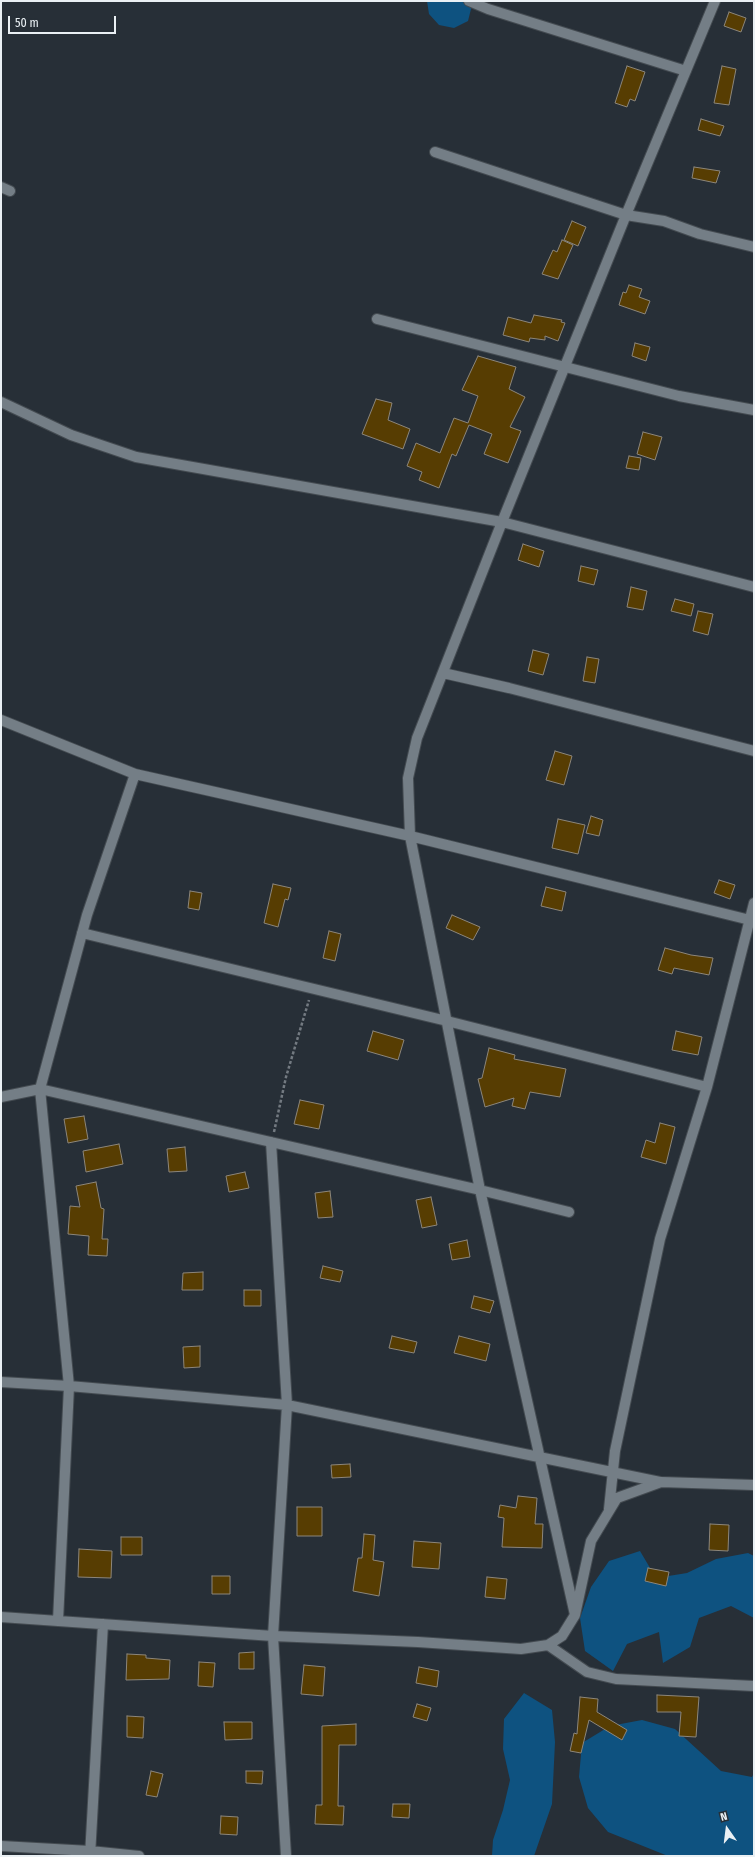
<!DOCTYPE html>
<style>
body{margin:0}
#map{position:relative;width:755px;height:1857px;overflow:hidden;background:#272f37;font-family:"Fira Sans Condensed",sans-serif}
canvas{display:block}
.frame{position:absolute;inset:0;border:2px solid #eaf0f4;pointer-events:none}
.north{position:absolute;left:707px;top:1809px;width:40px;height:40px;-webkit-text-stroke:3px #272f37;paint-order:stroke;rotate:346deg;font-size:11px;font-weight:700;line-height:16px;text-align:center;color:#eaf0f4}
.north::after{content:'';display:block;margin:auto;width:14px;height:18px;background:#eaf0f4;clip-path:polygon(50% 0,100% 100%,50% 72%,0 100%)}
.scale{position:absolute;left:8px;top:16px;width:108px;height:18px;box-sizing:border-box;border:2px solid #eaf0f4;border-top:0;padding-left:5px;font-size:12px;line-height:14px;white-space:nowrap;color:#eaf0f4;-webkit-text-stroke:3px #272f37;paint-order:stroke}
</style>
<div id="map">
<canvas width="755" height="1857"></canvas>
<div class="frame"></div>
<div class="north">N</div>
<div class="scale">50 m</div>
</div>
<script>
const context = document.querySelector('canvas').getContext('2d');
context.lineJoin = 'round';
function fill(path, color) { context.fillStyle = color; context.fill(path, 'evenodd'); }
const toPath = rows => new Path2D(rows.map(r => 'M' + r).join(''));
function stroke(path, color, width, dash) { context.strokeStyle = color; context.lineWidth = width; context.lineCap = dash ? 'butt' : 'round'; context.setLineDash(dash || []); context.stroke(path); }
const green = toPath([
 [427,1,473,1,468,21,454,28,439,25,429,14],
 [640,1551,656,1578,687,1573,716,1559,748,1553,754,1556,754,1618,731,1606,699,1618,690,1647,663,1663,659,1632,627,1644,613,1671,585,1651,580,1618,591,1587,609,1561],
 [524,1693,552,1710,555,1742,552,1804,534,1856,492,1856,493,1840,503,1810,510,1780,503,1749,504,1719],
 [642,1720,675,1729,721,1771,752,1777,754,1773,754,1856,668,1856,608,1832,588,1808,579,1777,582,1743,610,1726]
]);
const building = toPath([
 [729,12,746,18,741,32,724,26,729,12],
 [627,66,645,72,635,101,630,99,627,107,615,103,627,66],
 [722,66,736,69,729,105,714,103,722,66],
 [701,119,724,126,720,136,698,130,701,119],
 [694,167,720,171,716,183,692,178,694,167],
 [572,221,586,227,578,246,564,240,572,221],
 [562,240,573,245,558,279,542,274,553,250,557,252,562,240],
 [629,285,642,289,639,297,650,301,645,314,619,305,623,292,626,293,629,285],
 [534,315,562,320,561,322,565,323,558,341,545,336,545,340,530,338,529,342,503,335,508,317,531,323,534,315],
 [635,343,650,347,646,361,632,356,635,343],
 [478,356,516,367,509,389,525,397,510,427,521,431,508,463,484,454,492,434,469,425,456,456,452,454,439,488,419,480,422,472,407,466,416,443,440,453,454,418,468,423,478,396,462,390,478,356],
 [376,399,392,403,388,420,410,429,403,449,362,434,376,399],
 [643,432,662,437,655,460,637,454,643,432],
 [629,456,641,458,639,470,626,468,629,456],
 [523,544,544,551,539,567,518,560,523,544],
 [581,566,598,570,594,585,578,581,581,566],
 [631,587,647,591,643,610,627,607,631,587],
 [675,599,694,604,691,616,671,611,675,599],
 [698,611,713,614,708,635,693,631,698,611],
 [533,650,549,654,543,675,528,671,533,650],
 [587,657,599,659,595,683,583,681,587,657],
 [555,751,572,756,564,785,546,780,555,751],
 [591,816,603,820,599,836,586,833,591,816],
 [558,819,585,825,578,854,552,848,558,819],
 [719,880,735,885,730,899,714,893,719,880],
 [273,884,291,888,288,900,285,899,278,927,264,923,273,884],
 [546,887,566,892,562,911,541,906,546,887],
 [190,891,202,893,199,910,188,908,190,891],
 [452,915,480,927,473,940,446,928,452,915],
 [329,931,341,934,335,961,323,958,329,931],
 [665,948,691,955,713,958,709,975,674,968,672,974,658,970,665,948],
 [373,1031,404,1040,398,1060,367,1051,373,1031],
 [676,1031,702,1037,698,1055,672,1050,676,1031],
 [489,1048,515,1055,514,1059,566,1069,560,1097,530,1092,525,1109,512,1106,514,1098,485,1107,478,1079,482,1078,489,1048],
 [300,1100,324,1105,319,1129,294,1124,300,1100],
 [84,1116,88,1139,68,1143,64,1119,84,1116],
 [660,1123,675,1127,666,1164,641,1157,646,1140,655,1143,660,1123],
 [119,1144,123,1164,86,1172,83,1151,119,1144],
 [185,1147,187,1171,169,1172,167,1149,185,1147],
 [245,1172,249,1188,229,1192,226,1176,245,1172],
 [96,1182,101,1208,104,1209,102,1239,108,1239,107,1256,88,1255,89,1236,68,1234,70,1206,80,1207,76,1186,96,1182],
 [330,1191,333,1217,318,1218,315,1193,330,1191],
 [431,1197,437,1225,422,1228,416,1200,431,1197],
 [467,1240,470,1257,452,1260,449,1244,467,1240],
 [323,1266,343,1271,340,1282,320,1278,323,1266],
 [203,1272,203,1290,182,1290,183,1273,203,1272],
 [244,1290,261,1290,261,1306,244,1306,244,1290],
 [474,1296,494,1301,490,1313,471,1308,474,1296],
 [392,1336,417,1342,414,1353,389,1348,392,1336],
 [459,1336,490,1344,486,1361,454,1353,459,1336],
 [200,1346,200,1367,184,1368,183,1347,200,1346],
 [350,1464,351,1477,332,1478,331,1465,350,1464],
 [518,1496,537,1498,535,1524,543,1524,542,1548,502,1547,504,1518,498,1517,500,1505,516,1508,518,1496],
 [297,1507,322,1507,322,1536,297,1536,297,1507],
 [710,1524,729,1525,728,1551,709,1550,710,1524],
 [364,1534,375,1535,373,1560,384,1562,379,1596,353,1591,358,1558,362,1558,364,1534],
 [121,1537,142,1537,142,1555,121,1555,121,1537],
 [414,1541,441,1543,439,1569,412,1567,414,1541],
 [79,1549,112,1551,111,1578,78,1577,79,1549],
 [648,1568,669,1572,666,1586,645,1581,648,1568],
 [212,1576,230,1576,230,1594,212,1594,212,1576],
 [487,1577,507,1579,505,1599,485,1597,487,1577],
 [254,1652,254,1669,239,1669,239,1653,254,1652],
 [127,1654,146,1655,146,1658,170,1660,169,1679,126,1680,127,1654],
 [199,1662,215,1663,213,1687,198,1686,199,1662],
 [304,1665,325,1667,323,1696,301,1694,304,1665],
 [419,1667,439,1671,437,1687,416,1683,419,1667],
 [657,1695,699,1697,696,1737,679,1736,681,1712,657,1712,657,1695],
 [580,1697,598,1699,597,1712,627,1730,622,1740,589,1720,581,1753,570,1751,574,1733,577,1734,580,1697],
 [417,1704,431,1708,427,1721,413,1717,417,1704],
 [127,1716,144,1717,143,1738,127,1737,127,1716],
 [224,1722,252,1722,252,1739,225,1740,224,1722],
 [356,1724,356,1745,339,1745,338,1806,344,1806,343,1825,315,1824,316,1805,322,1805,322,1726,356,1724],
 [151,1771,163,1774,157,1797,146,1795,151,1771],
 [246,1771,263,1771,262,1784,246,1783,246,1771],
 [393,1804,410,1804,409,1818,392,1817,393,1804],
 [221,1816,238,1817,237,1835,220,1834,221,1816]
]);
const path = toPath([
 [274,1132,286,1077,309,1000]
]);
const minor = toPath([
 [469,1,488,9,686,71],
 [435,152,626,215,664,221,700,234,754,247],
 [1,187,10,191],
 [377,319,679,396,754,410],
 [1,402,71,435,136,457,502,522,754,587],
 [443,673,509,688,754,751],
 [1,720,135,774,410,836,750,920],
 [82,933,447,1021,707,1087],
 [1,1097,40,1089,480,1190,569,1212],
 [271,1142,287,1405,273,1636,286,1856],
 [1,1382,69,1386,287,1405,660,1482],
 [609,1509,615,1451,660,1239,707,1087,754,903],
 [575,1615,480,1190,410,836,408,778,417,738,502,522,626,215,715,1],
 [1,1617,273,1636,418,1642,521,1649,548,1645,562,1636,575,1615,591,1541,617,1498,661,1482,754,1485],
 [58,1621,69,1386,40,1089,87,915,135,774],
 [548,1645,587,1672,616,1679,754,1686],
 [1,1846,90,1851,139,1856],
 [90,1856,103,1624]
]);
fill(green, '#0e5280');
fill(building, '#573d02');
stroke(building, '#8c867b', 1);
stroke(minor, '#444b51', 12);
stroke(path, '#737a81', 2.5, [3, 2]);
stroke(minor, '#747e86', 10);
</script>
